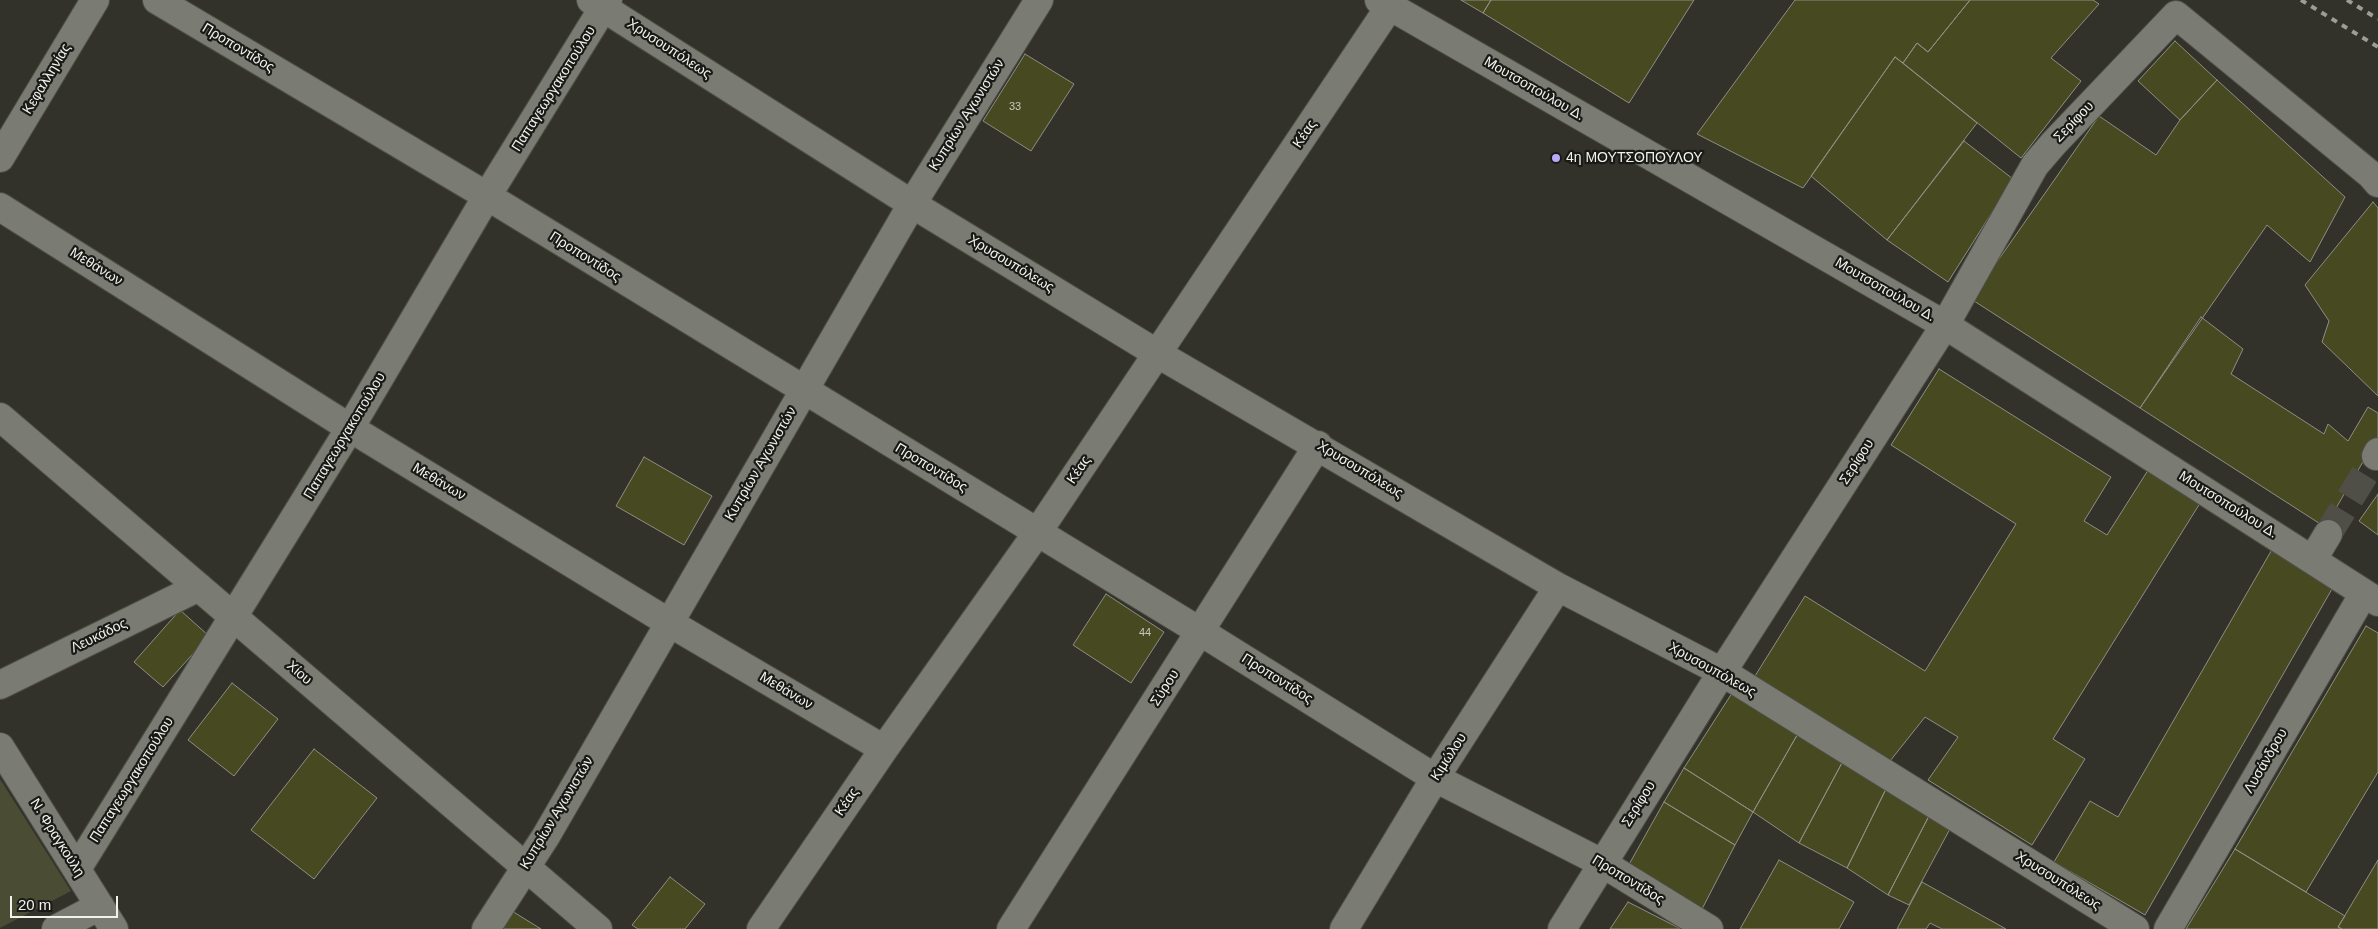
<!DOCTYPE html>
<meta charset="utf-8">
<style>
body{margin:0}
#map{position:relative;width:2378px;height:929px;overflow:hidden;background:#32322a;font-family:Arial,sans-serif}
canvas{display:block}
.scale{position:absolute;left:10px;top:896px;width:108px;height:22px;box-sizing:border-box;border:2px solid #f2f2ed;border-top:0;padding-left:6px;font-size:15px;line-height:18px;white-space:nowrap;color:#f2f2ed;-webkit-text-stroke:4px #191a16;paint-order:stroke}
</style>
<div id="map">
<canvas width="2378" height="929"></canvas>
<div class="scale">20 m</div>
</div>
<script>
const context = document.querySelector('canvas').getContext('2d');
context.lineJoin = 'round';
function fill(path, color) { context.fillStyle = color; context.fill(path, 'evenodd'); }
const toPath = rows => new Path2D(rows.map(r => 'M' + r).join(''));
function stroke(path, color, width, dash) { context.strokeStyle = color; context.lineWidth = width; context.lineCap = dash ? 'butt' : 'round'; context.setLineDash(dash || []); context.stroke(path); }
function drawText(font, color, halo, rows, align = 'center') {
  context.font = font + ' Arial,sans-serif'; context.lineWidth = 4.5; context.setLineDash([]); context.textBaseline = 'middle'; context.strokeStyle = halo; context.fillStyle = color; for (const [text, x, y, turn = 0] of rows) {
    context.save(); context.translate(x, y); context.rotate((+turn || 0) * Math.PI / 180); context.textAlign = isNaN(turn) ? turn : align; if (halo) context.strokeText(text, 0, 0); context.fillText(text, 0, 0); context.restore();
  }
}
const green = toPath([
 [0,779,71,891,0,928]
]);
const building = toPath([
 [1461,0,1491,0,1483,13,1461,0],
 [1491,0,1694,0,1629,103,1483,13,1491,0],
 [1795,0,1970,0,1928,52,1917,43,1903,63,1895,57,1803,188,1697,134,1795,0],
 [1970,0,2093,0,2099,4,2051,58,2081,81,2021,158,1903,63,1917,43,1928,52,1970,0],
 [2175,41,2217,80,2180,120,2138,81,2175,41],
 [1025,54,1074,84,1031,151,983,121,1025,54],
 [1895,57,1977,123,1887,240,1811,176,1895,57],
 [2217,80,2345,197,2310,262,2267,225,2140,408,1971,299,2099,116,2156,155,2180,120,2217,80],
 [1964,141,2013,179,1948,282,1887,240,1964,141],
 [2373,202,2378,208,2378,396,2322,342,2329,321,2305,285,2373,202],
 [2201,317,2243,349,2231,374,2324,434,2328,424,2348,441,2368,407,2378,413,2378,436,2325,527,2140,408,2201,317],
 [1939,369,2111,477,2084,521,2107,535,2150,467,2202,500,2053,739,2085,759,2032,845,1928,780,1958,737,1925,717,1890,761,1755,676,1805,596,1925,671,2016,524,1891,445,1939,369],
 [644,457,712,496,684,545,616,506,644,457],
 [2378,494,2378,535,2359,521,2378,494],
 [2274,546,2336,582,2145,915,2054,862,2090,801,2118,817,2274,546],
 [1106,594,1164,632,1131,683,1073,645,1106,594],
 [180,610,209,636,163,687,134,662,180,610],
 [2366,626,2378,633,2378,772,2306,892,2235,849,2366,626],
 [232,683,278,719,234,776,188,740,232,683],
 [1734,690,1800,730,1753,812,1684,768,1734,690],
 [1800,730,1843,761,1799,843,1753,812,1800,730],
 [314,749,377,798,314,879,251,830,314,749],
 [1843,761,1886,789,1847,868,1799,843,1843,761],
 [1684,768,1753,812,1735,845,1664,802,1684,768],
 [1886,789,1930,814,1888,895,1847,868,1886,789],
 [1664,802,1735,845,1701,911,1627,868,1664,802],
 [1930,814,1951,827,1909,905,1888,895,1930,814],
 [2235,849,2345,916,2338,927,2342,929,2186,929,2235,849],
 [1779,860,1854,902,1839,929,1740,929,1779,860],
 [2378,860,2378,929,2342,929,2338,927,2378,860],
 [670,877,705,904,685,929,638,929,632,925,670,877],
 [1922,882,2006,929,1942,929,1930,923,1926,929,1897,929,1922,882],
 [1628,902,1681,929,1610,929,1628,902],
 [512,911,541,929,501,929,512,911]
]);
const minorTunnel = toPath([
 [2328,534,2376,456]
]);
const minor = toPath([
 [157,0,487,196,1201,632,1435,778,1602,863,1709,929],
 [591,0,912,204,1158,354,1558,587,1722,672,2135,929],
 [1379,0,1945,325,2378,602],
 [0,158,95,0],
 [0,207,350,428,668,622,884,749],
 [0,417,598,929],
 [2376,456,2378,452],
 [2313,559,2328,534],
 [0,685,199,587],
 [0,747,114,929],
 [77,869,350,428,487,196,608,0],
 [56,929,100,906],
 [486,929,546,836,912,204,1039,0],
 [761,929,884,749,1037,533,1390,6],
 [1011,929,1318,445],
 [1344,929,1435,778,1558,587],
 [1562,929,1722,672,1945,325,2035,165,2054,143,2176,15,2371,175,2378,183],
 [2168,929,2364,593]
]);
const rail = toPath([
 [2301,0,2378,47],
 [2347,0,2378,19]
]);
const markers = [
 [1556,158,5,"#b8abf7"]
];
const numberNames = [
 ["33",1015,107],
 ["44",1145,633]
];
const streetNames = [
 ["Προποντίδος",238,48,31],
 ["Χρυσουπόλεως",669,49,33],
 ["Κεφαλληνίας",47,79,-59],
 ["Παπαγεωργακοπούλου",554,89,-58],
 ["Μουτσοπούλου Δ.",1534,89,30],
 ["Κυπρίων Αγωνιστών",967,115,-58],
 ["Σερίφου",2074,122,-46],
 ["Κέας",1305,134,-56],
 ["Προποντίδος",585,257,32],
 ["Χρυσουπόλεως",1011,264,31],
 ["Μεθάνων",96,267,32],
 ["Μουτσοπούλου Δ.",1885,290,30],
 ["Παπαγεωργακοπούλου",345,436,-59],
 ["Σερίφου",1857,462,-57],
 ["Κυπρίων Αγωνιστών",761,464,-60],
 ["Προποντίδος",931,468,31],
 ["Κέας",1079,470,-56],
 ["Χρυσουπόλεως",1360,470,31],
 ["Μεθάνων",439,482,31],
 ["Μουτσοπούλου Δ.",2228,505,32],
 ["Λευκάδος",99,636,-26],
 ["Χρυσουπόλεως",1712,670,29],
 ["Χίου",299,673,41],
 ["Προποντίδος",1277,679,32],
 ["Σύρου",1165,688,-57],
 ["Μεθάνων",786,691,31],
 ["Κιμώλου",1449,757,-57],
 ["Λυσάνδρου",2266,761,-60],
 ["Παπαγεωργακοπούλου",132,780,-58],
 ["Κέας",847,802,-56],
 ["Σερίφου",1639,804,-58],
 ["Κυπρίων Αγωνιστών",557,813,-59],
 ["Ν. Φραγκούλη",57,838,58],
 ["Προποντίδος",1628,880,31],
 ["Χρυσουπόλεως",2058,881,32]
];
const poiNames = [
 ["4η ΜΟΥΤΣΟΠΟΥΛΟΥ",1566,158]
];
fill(green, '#4b4c34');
fill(building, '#474a21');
stroke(building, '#8d8e84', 1);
stroke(minorTunnel, '#4f4f47', 28, [28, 14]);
stroke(minor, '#4d4e47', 30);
stroke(minor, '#7a7b72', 28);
stroke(rail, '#9d9d97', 4, [6, 6]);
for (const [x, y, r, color] of markers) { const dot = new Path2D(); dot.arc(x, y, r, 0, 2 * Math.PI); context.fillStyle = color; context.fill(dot); stroke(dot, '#191a16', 2); }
drawText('11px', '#c7c8ba', null, numberNames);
drawText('14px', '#f2f2ed', '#191a16', streetNames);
drawText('14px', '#f2f2ed', '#191a16', poiNames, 'left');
</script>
